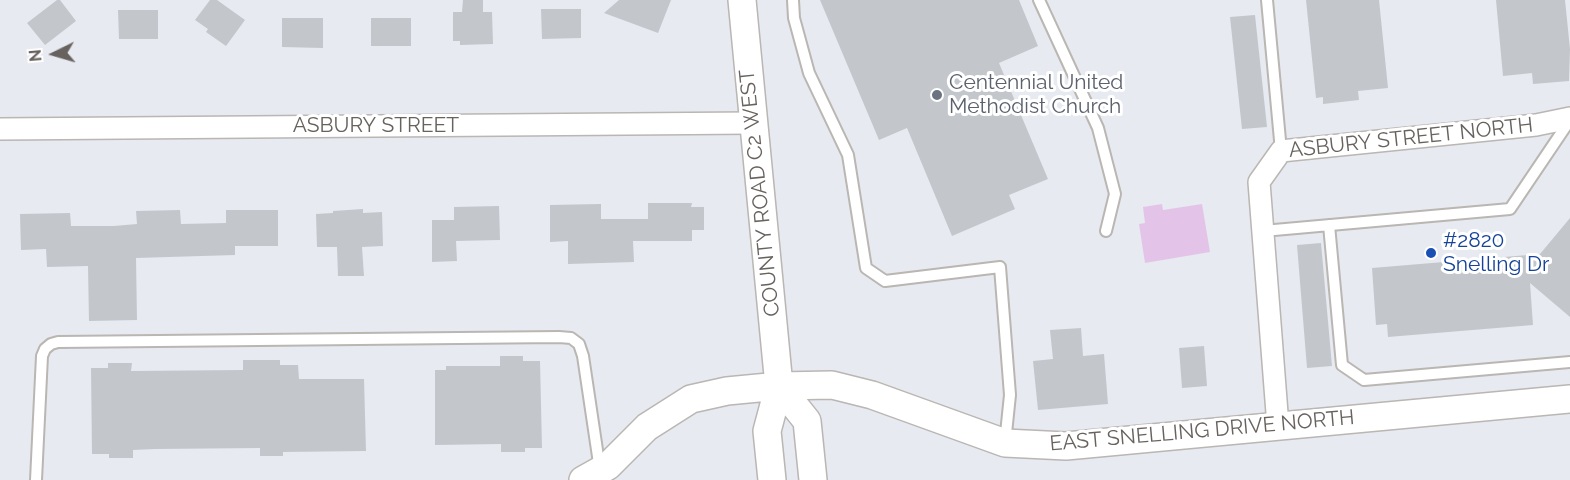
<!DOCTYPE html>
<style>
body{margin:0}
#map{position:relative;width:1570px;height:480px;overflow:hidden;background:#e7eaf1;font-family:Raleway,sans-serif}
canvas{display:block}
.north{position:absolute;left:24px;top:24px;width:60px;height:60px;-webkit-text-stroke:4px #fff;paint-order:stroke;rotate:265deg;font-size:16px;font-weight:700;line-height:24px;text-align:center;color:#68625e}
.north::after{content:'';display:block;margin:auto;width:21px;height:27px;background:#68625e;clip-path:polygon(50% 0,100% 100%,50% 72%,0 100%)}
</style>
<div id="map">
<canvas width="1570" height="480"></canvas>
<div class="north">N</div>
</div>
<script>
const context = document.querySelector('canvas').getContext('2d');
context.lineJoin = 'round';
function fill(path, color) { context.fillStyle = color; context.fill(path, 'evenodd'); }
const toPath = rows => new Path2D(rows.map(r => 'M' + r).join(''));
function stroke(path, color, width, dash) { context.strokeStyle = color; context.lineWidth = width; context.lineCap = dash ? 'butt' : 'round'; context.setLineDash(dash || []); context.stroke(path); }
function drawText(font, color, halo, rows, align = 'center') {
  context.font = font + ' Raleway,sans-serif'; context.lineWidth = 6; context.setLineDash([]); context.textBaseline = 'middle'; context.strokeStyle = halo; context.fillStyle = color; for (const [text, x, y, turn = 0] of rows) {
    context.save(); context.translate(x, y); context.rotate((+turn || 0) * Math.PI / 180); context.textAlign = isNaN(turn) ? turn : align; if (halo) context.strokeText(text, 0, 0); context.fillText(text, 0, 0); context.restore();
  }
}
const green = toPath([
 [1162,204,1163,210,1202,204,1210,252,1145,263,1139,224,1145,223,1143,207]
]);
const building = toPath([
 [57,0,60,0,76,21,45,45,27,23],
 [210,0,217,0,245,20,226,46,206,32,208,29,195,20],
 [463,0,483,0,483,12,492,12,493,44,460,45,460,41,453,41,453,12,462,12],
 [619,0,671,0,658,33,604,13],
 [820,0,1019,0,1038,46,999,63,1048,179,1009,195,1015,209,952,236,907,128,879,140],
 [1306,0,1379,0,1388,88,1358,91,1359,100,1323,104,1323,97,1316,98],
 [1496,0,1565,0,1570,49,1569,81,1533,84,1532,73,1503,76],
 [541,9,581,9,581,38,542,39],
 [118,10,158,10,158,39,119,39],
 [1255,15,1267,127,1242,129,1230,17],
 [282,18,323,18,323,48,282,47],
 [371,18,411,18,411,46,371,46],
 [648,203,692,203,691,207,704,207,704,230,692,230,692,241,633,241,634,262,568,264,568,241,550,242,550,205,601,204,601,219,648,219],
 [499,206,500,240,456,241,457,261,432,262,432,220,454,220,454,207],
 [363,209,363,213,382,212,383,246,362,247,364,276,338,276,337,247,317,247,316,214,333,213,333,211],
 [180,210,181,224,226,223,226,210,278,210,278,246,235,246,235,255,136,258,137,320,89,321,88,266,47,267,46,249,21,250,20,214,70,213,71,226,114,226,137,224,136,211],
 [1570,218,1570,317,1530,283,1533,325,1388,337,1387,324,1376,325,1372,268,1540,254],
 [1321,243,1332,366,1307,368,1297,245],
 [1081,328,1083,356,1104,354,1108,404,1038,410,1033,361,1053,359,1050,330],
 [1204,346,1207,386,1182,388,1179,348],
 [500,356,523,356,523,361,540,361,542,448,525,448,525,452,501,452,501,444,435,445,435,370,446,370,446,366,500,366],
 [243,360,280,360,280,365,298,365,299,379,364,379,366,451,283,452,283,456,260,456,260,448,155,449,133,450,133,458,109,458,109,454,92,454,91,368,108,368,108,363,132,363,131,371,243,370]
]);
const service = toPath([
 [793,0,794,18,809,73,848,155,866,268,885,281,1000,267,1010,395,1005,443],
 [1039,0,1098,128,1115,194,1106,231],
 [1267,0,1281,151],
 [1329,225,1342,365,1364,380,1570,362],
 [1263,231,1510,209,1570,120],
 [36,480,42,356,45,349,51,344,58,342,559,337,571,338,579,344,583,356,600,470]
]);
const minor = toPath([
 [0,129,753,123],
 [1278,426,1259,182,1281,151,1536,125,1570,118]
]);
const tertiary = toPath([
 [742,0,779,386,767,431,772,480],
 [779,386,807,421,813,480],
 [583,480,608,466,647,427,691,399,727,391,779,386,832,385,872,395,1005,443,1066,446,1570,399]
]);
const markers = [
 [937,95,6,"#6b7280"],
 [1431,253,6,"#1a4fb4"]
];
const worshipNames = [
 ["Centennial United",949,83],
 ["Methodist Church",949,107]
];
const streetNames = [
 ["ASBURY STREET",376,126],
 ["ASBURY STREET NORTH",1411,138,-6],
 ["COUNTY ROAD C2 WEST",760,193,-96],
 ["EAST SNELLING DRIVE NORTH",1202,431,-5]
];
const transitNames = [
 ["#2820",1443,241],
 ["Snelling Dr",1443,265]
];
fill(green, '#e4c3e8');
fill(building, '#c3c7cc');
stroke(service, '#bab6b2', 14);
stroke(minor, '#bab6b2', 24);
stroke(tertiary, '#bab6b2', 30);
stroke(service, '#fff', 10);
stroke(minor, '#fff', 21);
stroke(tertiary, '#fff', 27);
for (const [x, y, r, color] of markers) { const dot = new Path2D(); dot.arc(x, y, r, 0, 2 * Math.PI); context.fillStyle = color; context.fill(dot); stroke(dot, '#fff', 2); }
drawText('21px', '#5b616d', '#fff', worshipNames, 'left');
drawText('21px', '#68625e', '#fff', streetNames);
drawText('21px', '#164399', '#fff', transitNames, 'left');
</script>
